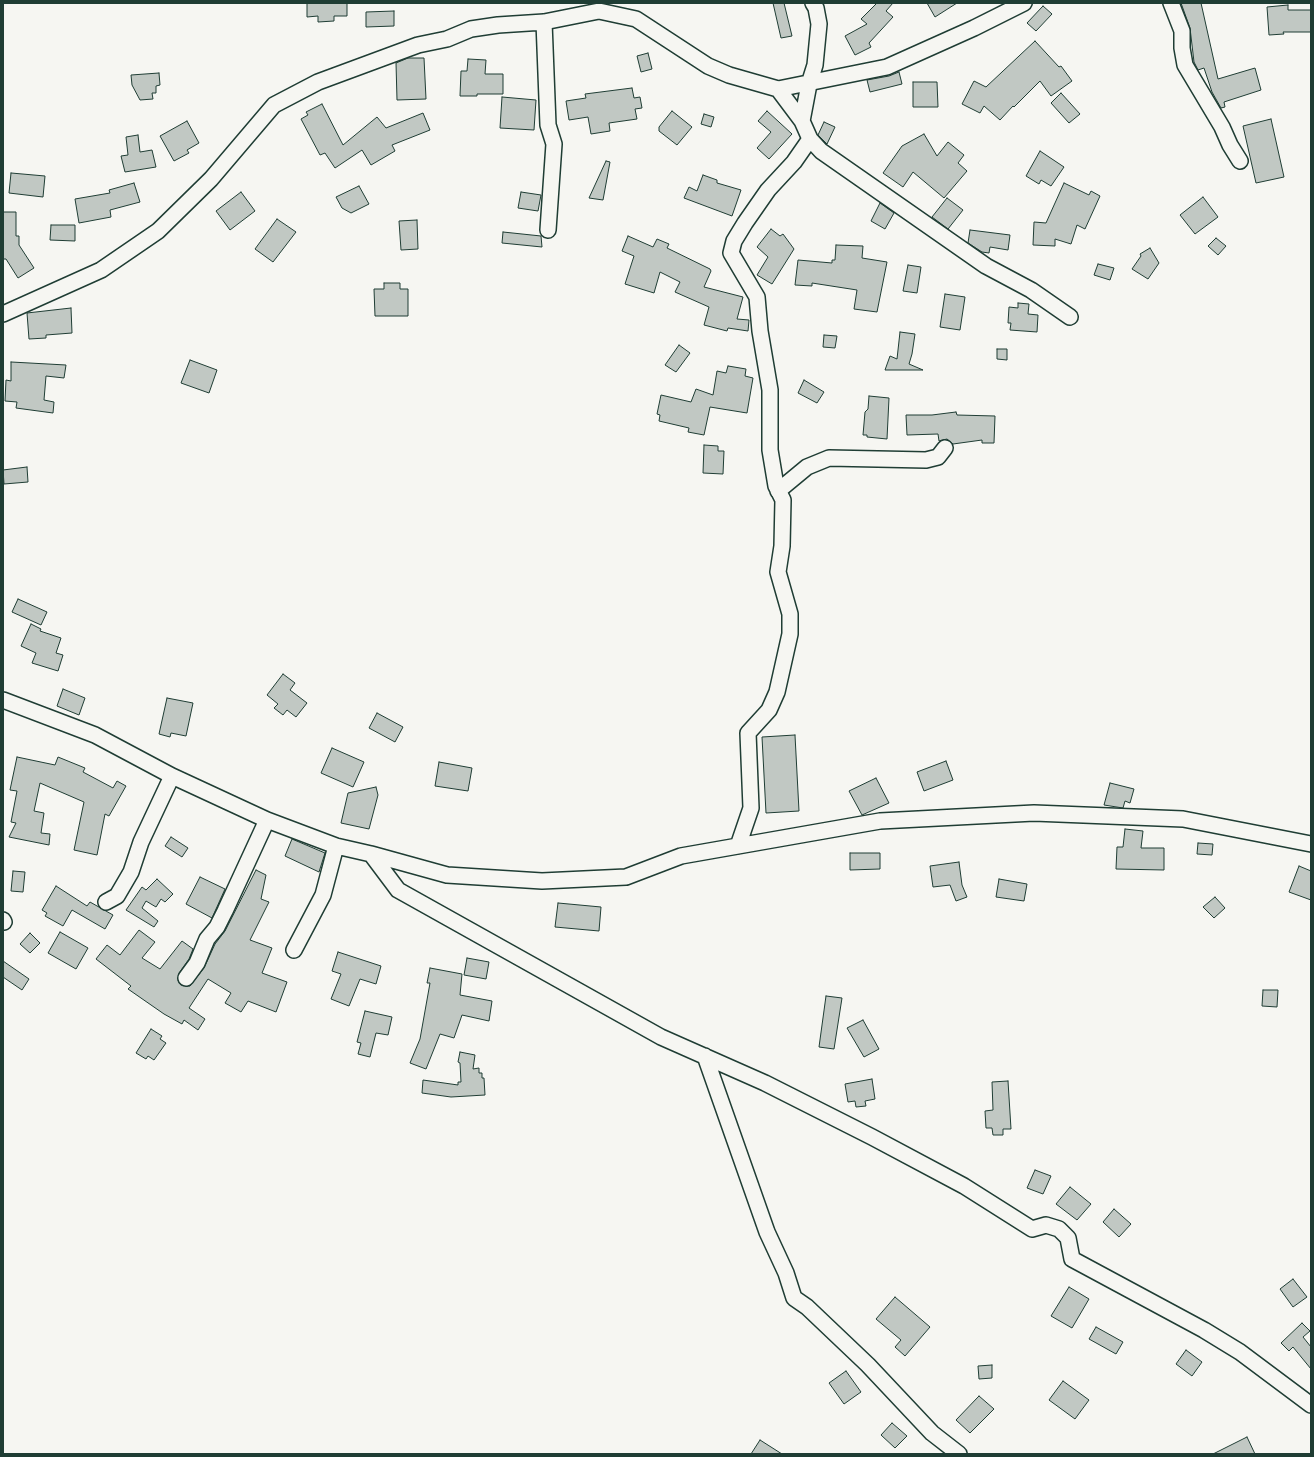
<!DOCTYPE html>
<style>
body{margin:0}
#map{position:relative;width:1314px;height:1457px;overflow:hidden;background:#f6f6f2;font-family:"Playpen Sans",sans-serif}
canvas{display:block}
.frame{position:absolute;inset:0;border:4px solid #1f3d34;pointer-events:none}
</style>
<div id="map">
<canvas width="1314" height="1457"></canvas>
<div class="frame"></div>
</div>
<script>
const context = document.querySelector('canvas').getContext('2d');
context.lineJoin = 'round';
function fill(path, color) { context.fillStyle = color; context.fill(path, 'evenodd'); }
const toPath = rows => new Path2D(rows.map(r => 'M' + r).join(''));
function stroke(path, color, width, dash) { context.strokeStyle = color; context.lineWidth = width; context.lineCap = dash ? 'butt' : 'round'; context.setLineDash(dash || []); context.stroke(path); }
const building = toPath([
 [307,3,347,3,347,16,334,16,334,21,318,22,318,16,307,17,307,3],
 [773,3,784,3,792,36,781,38,773,3],
 [877,3,893,3,886,11,893,17,869,43,871,47,855,55,845,36,867,24,861,19,877,3],
 [927,3,957,3,935,17,927,3],
 [1181,3,1201,3,1218,79,1255,68,1261,90,1224,102,1225,107,1221,108,1212,92,1204,68,1198,70,1194,62,1190,28,1181,3],
 [1288,5,1288,10,1311,10,1311,32,1283,32,1284,34,1269,35,1267,7,1288,5],
 [1043,6,1052,14,1036,31,1027,23,1043,6],
 [394,11,394,26,366,27,366,12,394,11],
 [1035,41,1059,67,1061,66,1072,81,1051,96,1040,81,1014,107,1013,106,1000,120,984,106,980,113,962,104,974,81,986,87,1035,41],
 [648,53,652,69,641,72,637,56,648,53],
 [408,58,424,58,426,99,397,100,396,63,408,58],
 [468,59,486,60,485,74,503,74,503,94,477,94,477,96,460,96,461,71,467,71,468,59],
 [899,72,902,84,870,92,867,80,889,76,899,72],
 [159,73,160,85,156,86,156,93,152,93,153,99,140,100,132,85,131,75,159,73],
 [913,82,937,82,938,107,913,107,913,82],
 [632,88,634,98,640,97,642,108,635,109,637,119,609,123,610,131,591,134,588,117,569,120,566,101,586,98,585,94,632,88],
 [1061,93,1080,114,1069,123,1051,103,1061,93],
 [502,97,536,100,534,130,500,128,502,97],
 [322,104,343,145,377,117,386,128,423,113,430,130,392,145,395,151,371,165,362,150,335,168,325,153,320,155,301,119,308,115,306,112,322,104],
 [672,111,692,127,677,145,659,131,659,127,672,111],
 [767,111,792,134,769,159,757,148,771,132,758,121,767,111],
 [704,114,714,117,711,127,701,124,704,114],
 [1271,119,1284,177,1256,183,1243,126,1271,119],
 [187,121,199,143,187,150,189,153,174,161,160,136,187,121],
 [824,122,835,127,827,144,818,135,824,122],
 [924,134,937,156,948,142,964,155,958,163,967,171,944,198,913,172,903,187,883,173,902,146,924,134],
 [138,135,140,152,152,150,156,167,125,172,121,156,128,155,126,137,138,135],
 [1040,151,1064,167,1051,186,1041,180,1039,184,1026,176,1040,151],
 [606,161,610,162,603,200,589,198,606,161],
 [11,173,45,176,43,197,9,193,11,173],
 [703,175,717,180,717,183,741,190,732,216,684,198,689,187,697,191,703,175],
 [134,183,140,202,110,210,111,217,79,223,75,199,110,193,109,190,134,183],
 [1064,183,1089,195,1091,191,1100,196,1085,229,1077,225,1071,244,1055,239,1055,246,1033,245,1034,222,1046,223,1064,183],
 [359,186,369,204,351,213,342,208,336,197,359,186],
 [241,192,255,211,230,230,216,211,241,192],
 [521,192,541,195,538,211,518,208,521,192],
 [1203,197,1218,217,1195,234,1180,215,1203,197],
 [947,198,963,210,948,229,932,217,947,198],
 [880,203,894,213,885,229,871,221,880,203],
 [3,212,16,212,16,236,19,236,19,245,34,268,18,278,6,259,3,259,3,212],
 [277,219,296,232,273,262,255,249,277,219],
 [417,220,418,249,401,250,399,221,417,220],
 [51,225,75,225,75,241,50,240,51,225],
 [771,229,780,236,783,234,794,249,772,284,757,275,768,257,757,247,771,229],
 [970,230,1010,235,1008,250,990,247,989,253,982,252,968,243,970,230],
 [503,232,541,236,542,247,502,243,503,232],
 [628,236,653,247,657,239,669,244,667,248,710,269,711,271,704,287,743,297,737,319,749,320,748,331,728,328,727,331,704,325,709,307,675,292,680,282,660,272,654,293,625,284,634,256,622,251,628,236],
 [1216,238,1226,246,1218,255,1208,246,1216,238],
 [836,245,863,246,862,258,887,262,877,312,854,309,857,290,812,283,812,286,795,285,798,260,832,263,832,260,835,260,836,245],
 [1150,248,1159,263,1148,279,1132,269,1141,256,1140,254,1150,248],
 [1098,264,1114,268,1110,280,1094,275,1098,264],
 [908,265,921,267,917,293,903,291,908,265],
 [384,283,400,283,400,289,408,289,408,316,375,316,374,289,384,289,384,283],
 [945,294,965,297,960,330,940,327,945,294],
 [1018,303,1029,304,1028,314,1038,315,1037,332,1010,330,1011,323,1008,323,1009,307,1018,308,1018,303],
 [71,308,72,333,46,335,46,338,29,339,27,313,71,308],
 [900,332,915,334,912,354,909,364,923,370,885,370,890,356,897,359,900,332],
 [824,335,837,336,835,348,823,347,824,335],
 [679,345,690,353,676,372,665,365,679,345],
 [997,349,1007,349,1007,360,997,359,997,349],
 [190,360,217,370,209,393,181,383,190,360],
 [11,362,66,365,64,378,46,376,44,400,54,402,53,413,16,408,17,402,5,401,6,380,11,381,11,362],
 [728,366,746,369,745,376,753,378,747,413,710,407,704,435,688,432,689,428,659,421,660,415,657,414,661,395,691,402,696,389,713,395,717,371,726,373,728,366],
 [804,380,824,392,817,403,798,393,804,380],
 [869,396,889,398,887,439,867,437,867,435,863,435,865,412,868,409,869,396],
 [956,412,957,415,995,416,994,443,982,443,982,440,953,444,947,439,939,441,938,434,907,435,906,415,932,415,956,412],
 [704,445,718,446,718,451,724,451,723,474,703,473,704,445],
 [27,467,28,482,4,484,3,470,27,467],
 [18,599,47,612,41,625,12,612,18,599],
 [31,624,41,629,40,631,61,638,56,653,63,655,58,671,32,663,36,653,21,646,31,624],
 [283,674,295,683,290,690,307,703,296,717,287,710,283,715,274,708,278,704,267,695,283,674],
 [63,689,85,698,79,715,57,706,63,689],
 [167,698,193,703,186,736,171,733,170,737,159,734,167,698],
 [377,713,403,727,395,742,369,728,377,713],
 [795,735,799,811,766,813,762,737,795,735],
 [332,748,364,762,353,787,321,773,332,748],
 [17,757,55,765,58,757,85,768,83,772,113,788,117,781,126,786,109,816,105,814,97,855,74,850,84,802,40,783,34,811,44,813,41,833,50,834,49,845,9,837,16,823,11,822,17,791,10,790,17,757],
 [946,761,953,780,924,791,917,772,946,761],
 [439,762,472,768,468,791,435,786,439,762],
 [876,778,889,803,862,815,849,791,876,778],
 [1110,783,1134,789,1130,803,1125,801,1123,808,1104,805,1110,783],
 [376,787,378,795,369,829,341,823,348,793,376,787],
 [1125,829,1143,831,1141,848,1164,848,1164,870,1116,869,1117,847,1123,847,1125,829],
 [171,837,188,848,182,857,165,846,171,837],
 [292,839,325,853,319,872,285,856,292,839],
 [1198,843,1213,844,1212,855,1197,854,1198,843],
 [850,853,880,853,880,869,850,870,850,853],
 [959,862,962,885,967,897,956,901,950,885,933,887,930,866,959,862],
 [1299,866,1311,871,1311,900,1289,892,1299,866],
 [256,870,266,875,261,899,269,902,250,940,272,948,262,973,287,982,276,1012,248,1001,241,1012,225,1003,231,993,208,979,189,1008,205,1019,198,1030,184,1020,182,1024,164,1014,128,989,131,986,96,959,107,945,120,955,139,930,155,942,142,958,160,969,182,941,193,949,189,959,179,973,178,981,181,985,190,986,204,968,215,944,225,931,256,870],
 [13,871,25,872,23,892,11,891,13,871],
 [200,877,225,889,212,918,186,904,200,877],
 [157,879,173,894,165,902,161,899,156,907,146,901,142,908,158,921,154,927,126,910,142,887,146,890,157,879],
 [999,879,1027,884,1024,901,996,897,999,879],
 [56,886,87,906,90,902,113,915,105,929,72,910,63,926,45,916,47,913,42,910,56,886],
 [1215,897,1225,908,1214,918,1203,907,1215,897],
 [558,903,601,907,599,931,555,927,558,903],
 [60,932,88,948,76,969,48,953,60,932],
 [30,933,40,943,30,953,20,944,30,933],
 [338,952,381,966,376,984,360,979,349,1006,331,999,341,974,332,971,338,952],
 [467,958,489,962,486,979,464,975,467,958],
 [3,961,29,979,22,990,3,977,3,961],
 [430,968,462,974,460,995,492,1001,489,1021,462,1015,454,1038,440,1034,426,1069,410,1063,420,1039,430,983,427,983,430,968],
 [1263,990,1278,990,1277,1007,1262,1006,1263,990],
 [826,996,842,998,834,1049,819,1047,826,996],
 [365,1011,392,1017,388,1035,376,1033,370,1057,358,1054,361,1043,357,1042,365,1011],
 [863,1020,879,1049,864,1057,847,1028,863,1020],
 [151,1029,162,1036,160,1039,166,1043,154,1060,148,1056,146,1059,136,1053,151,1029],
 [460,1052,475,1055,473,1069,479,1068,479,1073,482,1073,482,1078,484,1078,485,1095,451,1097,422,1093,423,1080,458,1085,458,1082,461,1082,460,1063,458,1062,460,1052],
 [872,1079,875,1099,865,1101,866,1106,856,1107,855,1101,848,1102,845,1084,872,1079],
 [1008,1081,1011,1129,1003,1129,1003,1135,993,1135,992,1128,986,1128,985,1111,993,1110,992,1082,1008,1081],
 [1035,1170,1051,1176,1043,1194,1027,1188,1035,1170],
 [1070,1187,1091,1204,1077,1220,1056,1204,1070,1187],
 [1114,1209,1131,1224,1119,1237,1103,1222,1114,1209],
 [1293,1279,1307,1297,1293,1307,1280,1289,1293,1279],
 [1069,1287,1089,1299,1072,1328,1051,1316,1069,1287],
 [895,1297,930,1327,905,1356,895,1347,901,1340,876,1319,895,1297],
 [1302,1323,1310,1331,1303,1337,1311,1347,1311,1369,1293,1347,1289,1351,1281,1343,1302,1323],
 [1096,1327,1123,1342,1116,1354,1089,1339,1096,1327],
 [1186,1350,1202,1362,1192,1376,1176,1364,1186,1350],
 [992,1365,992,1378,979,1379,978,1366,992,1365],
 [846,1371,861,1392,844,1404,829,1383,846,1371],
 [1063,1381,1089,1400,1075,1419,1049,1400,1063,1381],
 [979,1396,994,1409,970,1433,956,1420,979,1396],
 [892,1423,907,1436,895,1448,881,1435,892,1423],
 [1247,1437,1255,1454,1213,1454,1247,1437],
 [760,1440,782,1454,751,1454,760,1440]
]);
const minor = toPath([
 [1171,3,1182,31,1182,48,1185,65,1222,127,1230,145,1240,161],
 [544,22,548,125,554,144,548,230],
 [778,89,802,121,810,139,821,151,986,266,1031,290,1070,317],
 [802,121,809,84,815,65,819,24,816,8,813,3],
 [3,314,101,270,158,231,211,179,274,105,318,82,418,45,447,39,471,29,498,25,544,22,599,11,636,19,708,66,729,75,778,89,887,67,974,28,1024,3],
 [778,491,807,467,829,458,926,460,938,457,945,448],
 [3,700,95,735,172,776,267,820,336,846,371,854,447,875,542,881,626,877,681,856,880,821,1034,813,1183,819,1311,844],
 [738,846,751,808,748,733,769,710,777,692,790,634,790,614,778,572,782,546,783,500,776,486,770,450,770,390,760,331,757,297,731,253,734,241,745,223,768,190,794,162,810,139],
 [371,854,398,890,661,1037,765,1083,872,1137,964,1186,1032,1229,1046,1225,1059,1229,1068,1238,1072,1259,1204,1330,1240,1352,1311,1405],
 [106,902,117,896,131,872,141,842,172,776],
 [3,920,4,922],
 [294,950,323,895,336,846],
 [186,978,197,963,207,939,217,927,225,911,267,820],
 [705,1056,767,1232,786,1273,794,1298,807,1307,868,1365,932,1433,959,1454]
]);
fill(building, '#c1c8c3');
stroke(building, '#1f3d34', 1);
stroke(minor, '#1f3d34', 18);
stroke(minor, '#f6f6f2', 15);
</script>
